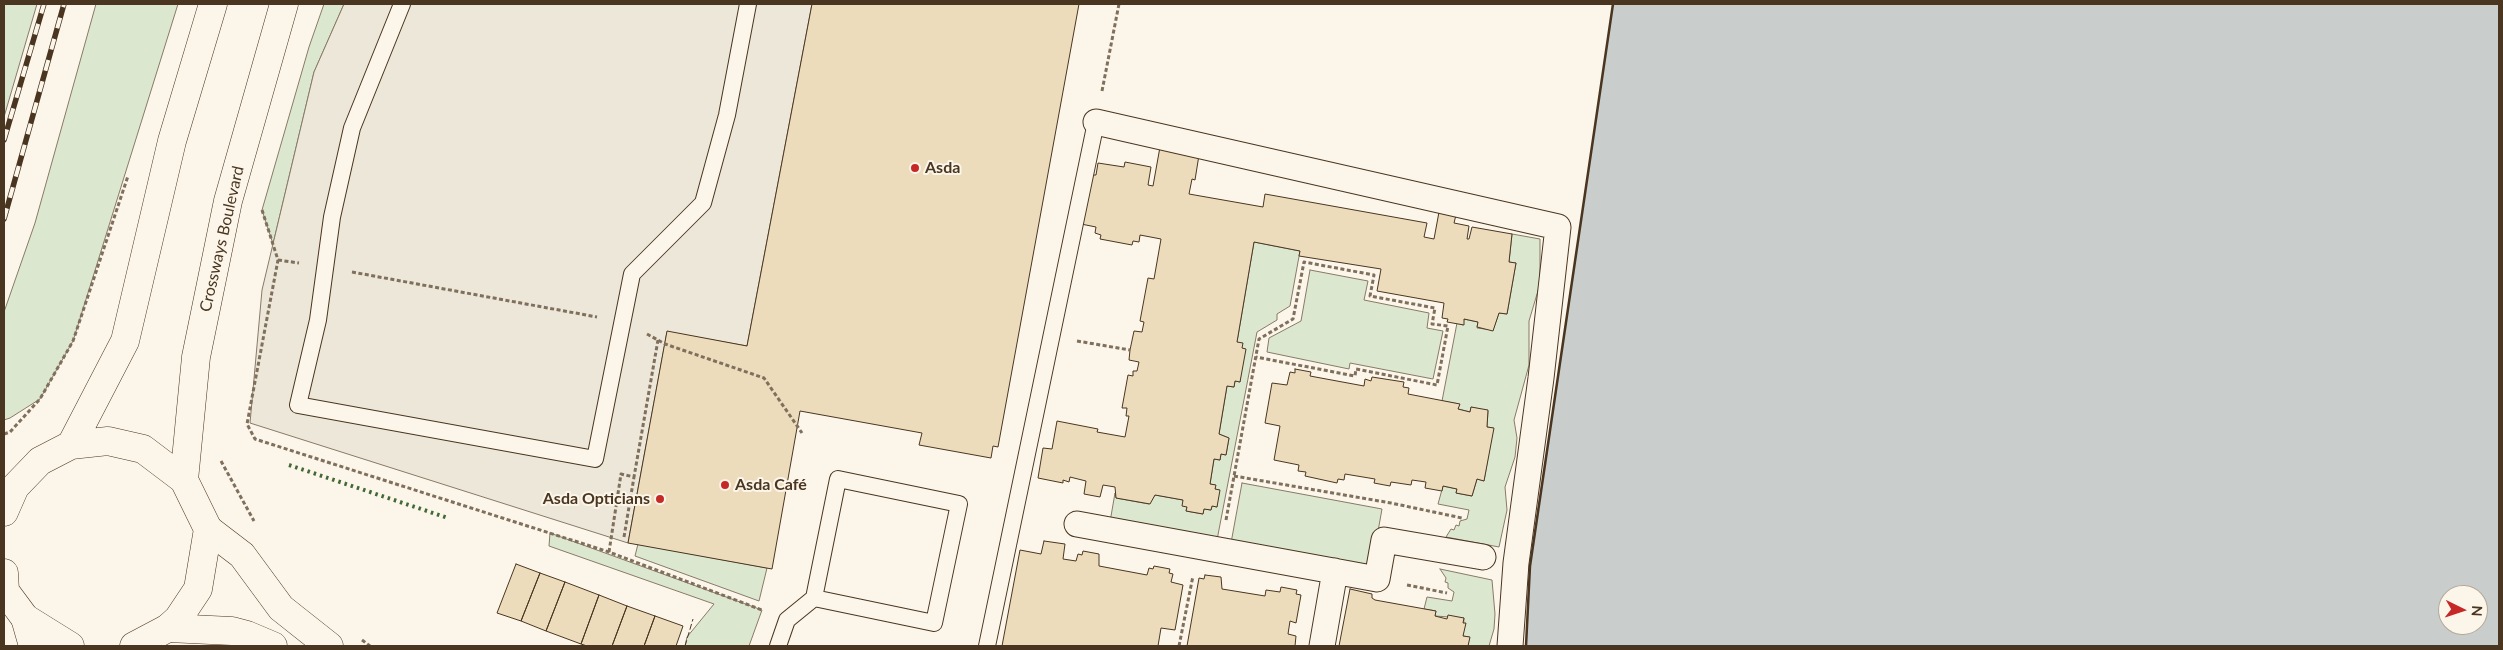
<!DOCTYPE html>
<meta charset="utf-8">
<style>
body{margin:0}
#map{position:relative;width:2503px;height:650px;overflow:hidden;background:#fbf6e9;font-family:Lato,sans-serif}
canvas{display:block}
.frame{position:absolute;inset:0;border:5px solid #4a3520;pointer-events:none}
.north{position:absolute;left:2438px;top:585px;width:50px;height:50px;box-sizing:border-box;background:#fbf6e9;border:1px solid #b4a999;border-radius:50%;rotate:94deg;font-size:14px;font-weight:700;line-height:20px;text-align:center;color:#4a3520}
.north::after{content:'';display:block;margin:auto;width:18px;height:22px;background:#c62828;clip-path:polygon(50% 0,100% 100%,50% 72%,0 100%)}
</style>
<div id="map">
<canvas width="2503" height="650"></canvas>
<div class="frame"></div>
<div class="north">N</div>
</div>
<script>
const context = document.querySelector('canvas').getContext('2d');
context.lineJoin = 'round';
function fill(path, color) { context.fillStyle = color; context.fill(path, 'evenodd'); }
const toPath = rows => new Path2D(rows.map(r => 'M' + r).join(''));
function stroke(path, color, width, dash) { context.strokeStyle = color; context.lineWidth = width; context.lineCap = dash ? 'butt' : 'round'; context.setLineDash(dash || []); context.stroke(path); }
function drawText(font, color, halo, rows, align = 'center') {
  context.font = font + ' Lato,sans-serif'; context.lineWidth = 4; context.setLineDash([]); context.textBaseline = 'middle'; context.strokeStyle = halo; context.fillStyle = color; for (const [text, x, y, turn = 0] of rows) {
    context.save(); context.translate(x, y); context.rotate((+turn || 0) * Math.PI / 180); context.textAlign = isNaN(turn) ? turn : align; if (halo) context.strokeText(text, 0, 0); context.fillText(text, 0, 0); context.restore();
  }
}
const green = toPath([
 [4,4,37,4,4,117,4,4],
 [96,4,178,4,73,341,40,399,10,418,4,420,4,312,35,223,96,4],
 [324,4,344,4,314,72,273,244,262,210,309,47,324,4],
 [1512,234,1540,239,1540,284,1529,321,1529,365,1514,420,1517,438,1515,457,1505,487,1507,510,1499,547,1446,537,1451,529,1454,530,1456,525,1459,526,1460,521,1467,519,1469,510,1438,504,1443,486,1457,489,1456,493,1472,496,1477,479,1484,481,1493,428,1487,427,1488,411,1471,407,1470,412,1458,409,1459,404,1442,401,1457,323,1463,325,1464,319,1478,322,1477,328,1493,330,1499,313,1507,314,1516,263,1509,262,1512,234],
 [1254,242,1300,251,1290,306,1277,314,1277,320,1257,332,1217,540,1110,522,1115,493,1116,498,1149,504,1155,495,1183,500,1187,507,1186,511,1203,514,1204,509,1211,510,1212,506,1217,507,1215,485,1210,484,1214,459,1220,460,1221,454,1226,455,1229,438,1219,434,1227,386,1234,387,1235,381,1240,382,1242,348,1237,342,1254,242],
 [1310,270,1368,281,1364,300,1429,313,1427,328,1443,331,1433,379,1350,363,1349,369,1267,352,1269,338,1301,321,1310,270],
 [1242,483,1382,509,1371,570,1231,543,1242,483],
 [550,533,762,610,749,646,685,646,687,637,714,604,549,546,550,533],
 [638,544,767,568,759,601,635,556,638,544],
 [1440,569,1492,580,1495,614,1494,629,1489,646,1468,646,1469,637,1463,636,1464,618,1435,616,1436,611,1424,609,1427,597,1452,601,1454,592,1448,588,1448,583,1445,582,1446,578,1440,569]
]);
const parking = toPath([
 [344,4,812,4,747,346,667,332,628,543,250,423,262,290,314,72,344,4]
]);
const water = toPath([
 [1613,4,2499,4,2499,646,1526,646,1530,566,1613,4],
 [2448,595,2478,595,2478,625,2448,625,2448,595]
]);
const building = toPath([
 [812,4,1079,4,998,447,993,446,991,458,919,445,922,433,800,411,772,569,628,543,667,331,747,346,812,4],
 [1160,147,1199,155,1195,180,1192,179,1189,194,1263,207,1265,194,1427,223,1424,237,1434,239,1439,212,1456,215,1454,223,1469,226,1467,239,1469,239,1472,227,1512,234,1509,262,1516,263,1507,314,1499,313,1493,331,1477,327,1478,322,1464,319,1464,325,1447,322,1448,319,1442,318,1444,303,1377,291,1381,269,1299,256,1300,251,1254,242,1237,342,1243,343,1242,348,1246,349,1240,382,1235,381,1234,387,1227,386,1219,434,1229,438,1226,455,1221,454,1220,460,1214,459,1210,484,1216,485,1215,489,1220,490,1217,507,1212,506,1211,510,1204,509,1203,514,1186,511,1187,507,1182,506,1183,500,1155,495,1150,504,1116,498,1115,487,1103,485,1100,497,1084,494,1086,481,1070,477,1069,482,1063,480,1063,483,1038,478,1043,448,1052,449,1057,421,1098,429,1097,432,1125,437,1129,416,1126,416,1127,408,1122,408,1128,375,1133,376,1133,371,1137,371,1139,362,1129,360,1130,350,1134,331,1142,332,1144,322,1140,321,1148,278,1154,279,1161,239,1140,235,1139,242,1133,241,1132,245,1100,239,1101,235,1095,233,1096,227,1081,224,1090,175,1096,175,1098,163,1124,167,1125,162,1151,167,1148,185,1153,186,1160,147],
 [1295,369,1311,372,1310,376,1364,386,1365,379,1371,381,1372,377,1404,382,1403,387,1409,388,1408,394,1460,404,1458,409,1470,412,1471,407,1488,410,1487,427,1494,428,1484,481,1477,479,1472,496,1456,493,1457,489,1443,486,1442,491,1425,488,1426,482,1412,480,1411,485,1391,482,1390,486,1374,483,1375,479,1345,474,1344,480,1338,479,1337,483,1305,476,1306,472,1298,471,1299,465,1274,460,1280,426,1265,423,1272,383,1287,385,1290,372,1295,373,1295,369],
 [1044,541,1065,544,1063,559,1076,561,1078,554,1082,555,1083,551,1099,554,1099,566,1147,575,1149,568,1153,569,1154,566,1170,569,1169,573,1173,574,1171,582,1183,585,1175,630,1161,628,1158,646,1002,646,1020,550,1041,554,1044,541],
 [516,564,540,573,521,621,497,613,516,564],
 [540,573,565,582,546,631,521,621,540,573],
 [1205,575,1221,577,1222,589,1265,596,1266,590,1280,592,1281,587,1297,590,1296,594,1301,595,1296,623,1290,621,1288,634,1296,636,1295,646,1187,646,1199,578,1204,579,1205,575],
 [565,582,599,595,581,644,546,631,565,582],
 [1350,589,1372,594,1372,598,1375,600,1436,611,1435,616,1447,619,1448,615,1464,618,1463,623,1466,623,1463,636,1470,637,1468,646,1339,646,1350,589],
 [599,595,627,606,612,646,587,646,581,644,599,595],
 [627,606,655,616,644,646,612,646,627,606],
 [655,616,683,626,676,646,644,646,655,616]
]);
const path = toPath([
 [1102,91,1119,4],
 [262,210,278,260,247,424,255,439,609,552,762,610],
 [278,260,299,263],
 [352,272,597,317],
 [647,334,665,344,764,378,802,433],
 [1077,341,1130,350],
 [4,434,10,432,40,399,73,341,128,176],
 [221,461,254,521],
 [1234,476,1391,503,1462,518],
 [1226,520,1259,339,1293,319,1304,262,1374,275,1370,296,1435,308,1432,324,1448,326,1437,385,1356,369,1355,376,1256,357],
 [624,537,634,477],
 [609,552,621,474,634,477,658,340],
 [1407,585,1447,593],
 [362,640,370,646],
 [1179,646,1193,576]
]);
const service = toPath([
 [402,4,352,128,332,217,318,320,298,405,595,459,632,274,703,203,727,115,748,4],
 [778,646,787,620,814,598,838,479,959,504,934,623,814,598],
 [987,646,1096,122]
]);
const pedestrian = toPath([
 [1096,122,1558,227,1541,378,1516,563,1510,646],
 [1077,524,1377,579,1384,540,1483,557],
 [1322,646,1335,571]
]);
const minor = toPath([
 [25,618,33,646]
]);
const secondary = toPath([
 [208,529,242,555,281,608,329,646],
 [168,628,232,631,247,635,273,646]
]);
const primary = toPath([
 [71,445,125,341,172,141,213,4],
 [184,480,196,357,228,201,284,4],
 [4,512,15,487,40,461,71,445,108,441,143,449,184,480,208,529,198,589,178,619,168,628,134,646],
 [4,573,5,591,25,618,70,646]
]);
const rail = toPath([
 [4,140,44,4],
 [4,219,64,4]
]);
const hedge = toPath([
 [289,465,448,518]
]);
const fence = toPath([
 [685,646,693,619]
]);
const wall = toPath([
 [1526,646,1530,566,1613,4]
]);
const markers = [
 [915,168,5,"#c62828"],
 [725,485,5,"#c62828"],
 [660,499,5,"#c62828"]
];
const poiNames = [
 ["Asda",925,168],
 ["Asda Café",735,485],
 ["Asda Opticians",650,499,"right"]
];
const streetNames = [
 ["Crossways Boulevard",222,239,-77]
];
fill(green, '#dce7d0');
stroke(green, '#887966', 1);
fill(parking, '#ede7d9');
stroke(parking, '#887966', 1);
fill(water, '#c9cecd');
stroke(water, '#887966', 1);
fill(building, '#ecdcbc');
stroke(building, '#4a3520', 1);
stroke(service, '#4a3520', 18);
stroke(pedestrian, '#4a3520', 27);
stroke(minor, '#4a3520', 29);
stroke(secondary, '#4a3520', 29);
stroke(primary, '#4a3520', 29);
stroke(path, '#7f6f5c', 3, [4, 2.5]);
stroke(service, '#fbf6e9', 16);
stroke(pedestrian, '#fbf6e9', 25);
stroke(minor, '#fbf6e9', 28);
stroke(secondary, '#fbf6e9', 28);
stroke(primary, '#fbf6e9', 28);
stroke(rail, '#4a3520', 5.5);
stroke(rail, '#fbf6e9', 4, [11]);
stroke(hedge, '#436837', 4, [2.5, 4]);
stroke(fence, '#4a3520', 1, [6, 2.5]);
stroke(wall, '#4a3520', 2.5);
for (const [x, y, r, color] of markers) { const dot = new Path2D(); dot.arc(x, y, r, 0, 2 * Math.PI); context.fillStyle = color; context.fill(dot); stroke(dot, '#fbf6e9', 2); }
drawText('bold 16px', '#4a3520', '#fbf6e9', poiNames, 'left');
drawText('16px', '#4a3520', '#fbf6e9', streetNames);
</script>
